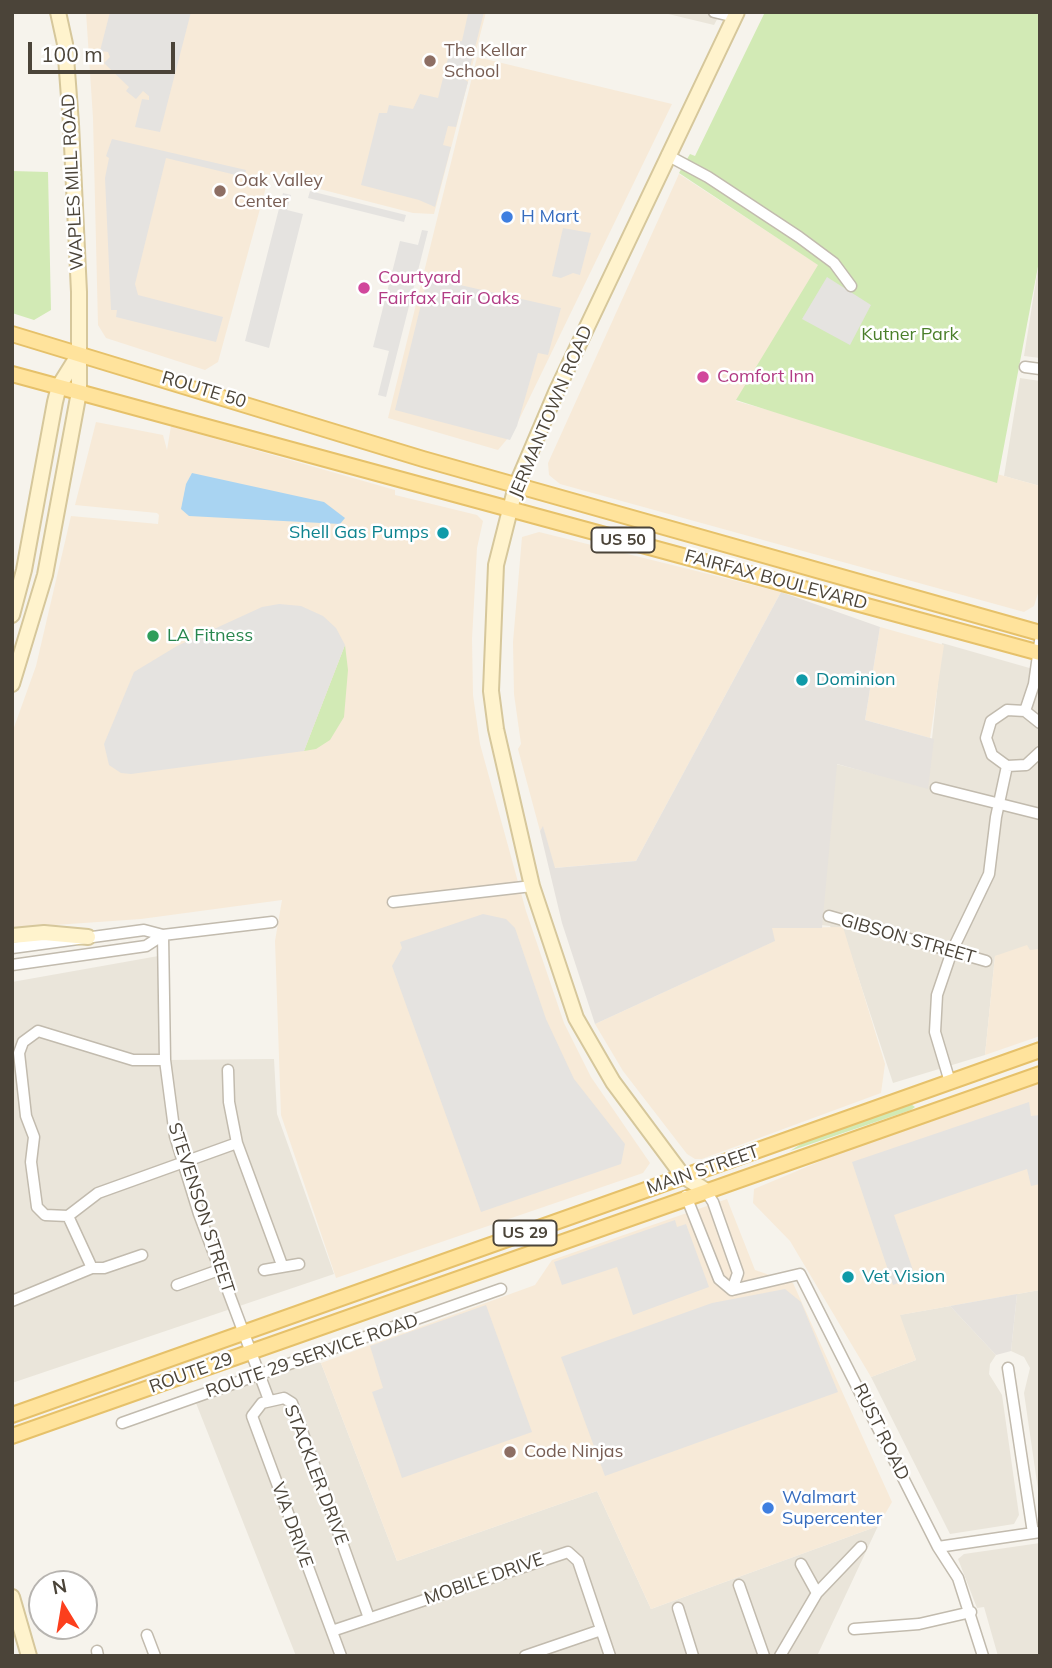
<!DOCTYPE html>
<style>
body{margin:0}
#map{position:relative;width:1052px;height:1668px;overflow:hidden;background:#f6f3ec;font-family:Mulish,sans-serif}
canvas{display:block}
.frame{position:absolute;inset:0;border:14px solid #4b4439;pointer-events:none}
.north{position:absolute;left:28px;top:1570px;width:70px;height:70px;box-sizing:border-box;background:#fff;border:2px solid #b7b4b0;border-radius:50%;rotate:349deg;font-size:19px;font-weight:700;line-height:28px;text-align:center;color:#4b4439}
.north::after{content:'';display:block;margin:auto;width:24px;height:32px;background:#fc3f1d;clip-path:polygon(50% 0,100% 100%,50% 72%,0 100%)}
.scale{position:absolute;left:28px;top:42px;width:147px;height:32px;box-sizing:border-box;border:4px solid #4b4439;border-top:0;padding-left:9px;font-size:21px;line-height:24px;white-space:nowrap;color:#4b4439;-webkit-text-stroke:5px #fff;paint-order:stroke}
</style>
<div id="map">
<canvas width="1052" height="1668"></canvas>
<div class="frame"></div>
<div class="north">N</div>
<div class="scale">100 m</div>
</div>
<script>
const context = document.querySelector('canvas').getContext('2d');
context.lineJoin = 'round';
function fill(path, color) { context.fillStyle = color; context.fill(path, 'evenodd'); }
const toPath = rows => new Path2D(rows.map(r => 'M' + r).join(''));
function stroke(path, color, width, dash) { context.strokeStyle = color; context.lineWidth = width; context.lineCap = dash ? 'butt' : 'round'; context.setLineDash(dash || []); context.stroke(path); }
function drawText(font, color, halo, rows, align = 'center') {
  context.font = font + ' Mulish,sans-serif'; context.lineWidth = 5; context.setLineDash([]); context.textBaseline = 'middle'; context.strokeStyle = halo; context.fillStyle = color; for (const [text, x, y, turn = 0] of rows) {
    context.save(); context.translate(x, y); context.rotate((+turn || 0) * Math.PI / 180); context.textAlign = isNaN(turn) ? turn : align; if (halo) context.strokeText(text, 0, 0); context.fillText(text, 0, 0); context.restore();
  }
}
const residential = toPath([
 [660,12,721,12,714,25],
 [1040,256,1040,358,1024,356],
 [1020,378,1040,381,1040,486,1004,476],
 [942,643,1040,671,1040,949,995,956,985,1055,893,1083,844,934,834,934,830,926,821,925,836,764,927,787],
 [164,955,165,1060,274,1059,277,1114,334,1274,12,1383,12,982],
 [1040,1290,1040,1503,1024,1393,1030,1368,1024,1357,1011,1351,1017,1294],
 [950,1306,996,1355,990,1364,989,1374,1002,1395,1019,1515,1014,1524,950,1534,871,1377,916,1360,899,1315],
 [298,1361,321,1363,397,1561,597,1491,651,1609,878,1526,817,1656,296,1656,194,1398],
 [1040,1543,1040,1656,998,1656,984,1607,977,1608,958,1559,964,1554]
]);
const commercial = toPath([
 [86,12,486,12,434,214,413,213,269,176,218,362,205,370,106,338,98,325,93,118],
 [477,57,672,104,513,432,498,450,388,418],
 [679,174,822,267,736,401,1040,486,1040,587,1034,606,1024,612,560,484,549,475,548,463],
 [96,422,163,435,167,450,171,426,395,490,395,495,477,515,483,521,477,548,472,639,473,695,480,744,526,911,564,1023,591,1077,650,1163,643,1173,336,1278,281,1115,275,941,282,900,141,919,12,928,12,733,36,666,71,516,158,524,159,515,157,513,75,505],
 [539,532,781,592,636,861,554,868,543,827,540,831,518,749,521,744,514,694,513,642,522,537],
 [880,627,944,645,930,738,865,720],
 [843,927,885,1064,881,1093,702,1159,695,1159,687,1154,623,1071,595,1024,774,941,771,928],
 [1027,945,1030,950,1040,949,1040,1036,985,1055,995,956],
 [1040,1083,1040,1290,900,1315,916,1360,871,1377,790,1241,753,1203,754,1189,835,1155],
 [727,1199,755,1270,793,1283,892,1502,878,1526,651,1609,597,1491,397,1561,321,1363,535,1285,552,1260]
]);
const industrial = toPath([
 [781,592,880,627,865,720,934,739,928,789,837,764,822,928,772,928,775,941,595,1024,562,923,540,831,543,826,555,868,636,861],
 [1017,1294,1011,1351,996,1355,950,1306]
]);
const green = toPath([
 [765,12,1040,12,1040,256,997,483,736,400,818,265,679,173,690,154,695,156],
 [12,171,48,172,51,310,34,320,12,313],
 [345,645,348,670,344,717,330,740,316,749,304,751],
 [911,1104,915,1107,911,1110,790,1151,809,1139]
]);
const parking = toPath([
 [110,12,191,12,160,132,135,127,142,99,149,100,149,96,143,91,136,99,126,91,129,87,104,63,110,57,108,52,100,51],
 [464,12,484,12,470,67,460,70,461,77,468,82,456,127,448,126,443,145,451,147,435,207,419,200,361,185,379,113,387,113,389,105,413,109,420,94,438,98,452,42,462,41,468,14],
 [112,139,246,170,244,177,166,158,135,284,138,295,223,317,216,342,116,317,117,310,111,310,105,178,109,158,106,156],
 [310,191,406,215,404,222,308,198],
 [283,193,291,195,287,210,303,214,269,348,245,341],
 [563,228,591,233,580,275,573,273,561,278,552,276],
 [422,230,428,231,386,397,378,395,389,351,373,347,400,241,418,245],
 [429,272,447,282,561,308,548,355,538,353,517,426,510,440,395,410],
 [827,277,871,305,850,345,802,319],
 [279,604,301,606,323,616,336,628,345,645,304,751,131,774,121,773,109,765,104,744,134,672,177,646,262,607],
 [483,914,506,919,515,928,546,1019,574,1079,625,1144,621,1164,481,1212,392,966,402,948,400,942],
 [1029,1102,1031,1116,1040,1115,1040,1184,1031,1186,1027,1169,894,1215,915,1276,893,1285,852,1162],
 [675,1220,677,1227,686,1224,709,1287,633,1315,617,1267,562,1285,554,1262],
 [785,1289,801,1302,838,1392,605,1476,561,1357,712,1303],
 [486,1305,532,1432,402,1478,372,1392,383,1388,370,1346]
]);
const water = toPath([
 [192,473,324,502,345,518,340,524,189,516,181,509,186,484]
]);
const street = toPath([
 [714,12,735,17],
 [667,155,708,177,799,237,834,263,851,286],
 [1025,367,1040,369],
 [1025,711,1034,684,1040,641],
 [1040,723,1025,711,1007,710,991,721,986,738,992,755,1007,766,1026,765,1040,752],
 [936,788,1040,814],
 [393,902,532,886],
 [829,916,986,961],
 [163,935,165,1060,175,1136,199,1214,269,1400],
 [12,948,144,930,163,935,272,922],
 [12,965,146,946,163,935],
 [165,1060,133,1060,38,1031,23,1042,19,1053,26,1116,34,1137,31,1162,37,1207,45,1215,68,1216,98,1193,237,1143],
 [228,1070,229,1102,237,1143,282,1265],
 [950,1082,935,1032,937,995,952,951,989,874,996,817,1007,766],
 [686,1196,719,1279,732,1290,738,1273,713,1202,705,1190],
 [68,1216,92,1268,104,1268,142,1255],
 [264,1270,299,1264],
 [177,1285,219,1270],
 [732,1290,800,1274,938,1547,958,1578,983,1656],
 [12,1301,92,1268],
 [1008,1368,1033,1533],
 [122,1423,501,1289],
 [938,1547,1040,1532],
 [801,1564,817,1593],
 [739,1585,764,1656],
 [678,1608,693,1656],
 [854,1629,919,1624,971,1612],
 [332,1631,568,1552,578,1561,610,1656],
 [147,1635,155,1656],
 [97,1651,98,1656],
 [341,1656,252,1416,262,1403,284,1398,292,1403,369,1618],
 [525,1656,601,1630],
 [780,1656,817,1593,861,1547]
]);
const secondary = toPath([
 [12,615,24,570,55,402,59,386,79,354],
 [12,684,45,575,79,392,79,292,71,124,65,44,58,12],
 [12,936,44,933,88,937],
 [705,1190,683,1176,613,1082,576,1018,532,886,496,729,491,691,496,565,516,486,557,390,737,12],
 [12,1597,29,1656]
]);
const primary = toPath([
 [12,334,423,459,1040,633],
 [12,374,1040,653],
 [12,1415,1040,1050],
 [12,1436,1040,1074]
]);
const markers = [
 [430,61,7,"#8d6e63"],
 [220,191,7,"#8d6e63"],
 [507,217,7,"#3f7fe0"],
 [364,288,7,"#d1479c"],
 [703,377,7,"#d1479c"],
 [443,533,7,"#0f9aa8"],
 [153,636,7,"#2e9e5b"],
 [802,680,7,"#0f9aa8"],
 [848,1277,7,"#0f9aa8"],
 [510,1452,7,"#8d6e63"],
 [768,1508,7,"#3f7fe0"]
];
const shields = [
 [623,540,63],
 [525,1233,63]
];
const shieldNames = [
 ["US 50",623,540],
 ["US 29",525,1233]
];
const educationNames = [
 ["The Kellar",444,51],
 ["School",444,72],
 ["Oak Valley",234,181],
 ["Center",234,202],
 ["Code Ninjas",524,1452]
];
const streetNames = [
 ["WAPLES MILL ROAD",73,182,-93],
 ["ROUTE 50",204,390,17],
 ["JERMANTOWN ROAD",551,412,-67],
 ["FAIRFAX BOULEVARD",776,580,15],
 ["GIBSON STREET",908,939,16],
 ["MAIN STREET",703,1170,-19],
 ["STEVENSON STREET",201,1208,72],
 ["ROUTE 29 SERVICE ROAD",312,1356,-19],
 ["ROUTE 29",191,1373,-20],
 ["RUST ROAD",881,1432,64],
 ["STACKLER DRIVE",316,1475,69],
 ["VIA DRIVE",292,1525,70],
 ["MOBILE DRIVE",484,1579,-19]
];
const shopNames = [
 ["H Mart",521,217],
 ["Walmart",782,1498],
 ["Supercenter",782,1519]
];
const hotelNames = [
 ["Courtyard",378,278],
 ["Fairfax Fair Oaks",378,299],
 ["Comfort Inn",717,377]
];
const parkNames = [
 ["Kutner Park",910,335]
];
const cultureNames = [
 ["Shell Gas Pumps",429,533,"right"],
 ["Dominion",816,680],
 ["Vet Vision",862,1277]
];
const leisureNames = [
 ["LA Fitness",167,636]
];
fill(residential, '#eae5da');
fill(commercial, '#f7ead8');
fill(industrial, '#e6e2dd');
fill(green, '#d2eab5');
fill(parking, '#e5e3e0');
fill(water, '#a9d4f2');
stroke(street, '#c2bbae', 13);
stroke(secondary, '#d6c79b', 18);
stroke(primary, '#e6c16a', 18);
stroke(street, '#fff', 10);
stroke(secondary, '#fff3cd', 14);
stroke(primary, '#ffe39c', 14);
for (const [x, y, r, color] of markers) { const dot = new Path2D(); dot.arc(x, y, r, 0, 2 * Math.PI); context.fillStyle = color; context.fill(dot); stroke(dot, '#fff', 2.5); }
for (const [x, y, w] of shields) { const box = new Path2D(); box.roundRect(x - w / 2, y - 12.5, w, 25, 5); context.fillStyle = '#fff'; context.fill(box); stroke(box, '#4b4439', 2); }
drawText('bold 16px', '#4b4439', null, shieldNames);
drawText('18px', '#785e54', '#fff', educationNames, 'left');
drawText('18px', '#4b4439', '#fff', streetNames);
drawText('18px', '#366cbe', '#fff', shopNames, 'left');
drawText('18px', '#b23c85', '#fff', hotelNames, 'left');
drawText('18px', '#4a7f2a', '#fff', parkNames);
drawText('18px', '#0d838f', '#fff', cultureNames, 'left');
drawText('18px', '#27864d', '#fff', leisureNames, 'left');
</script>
